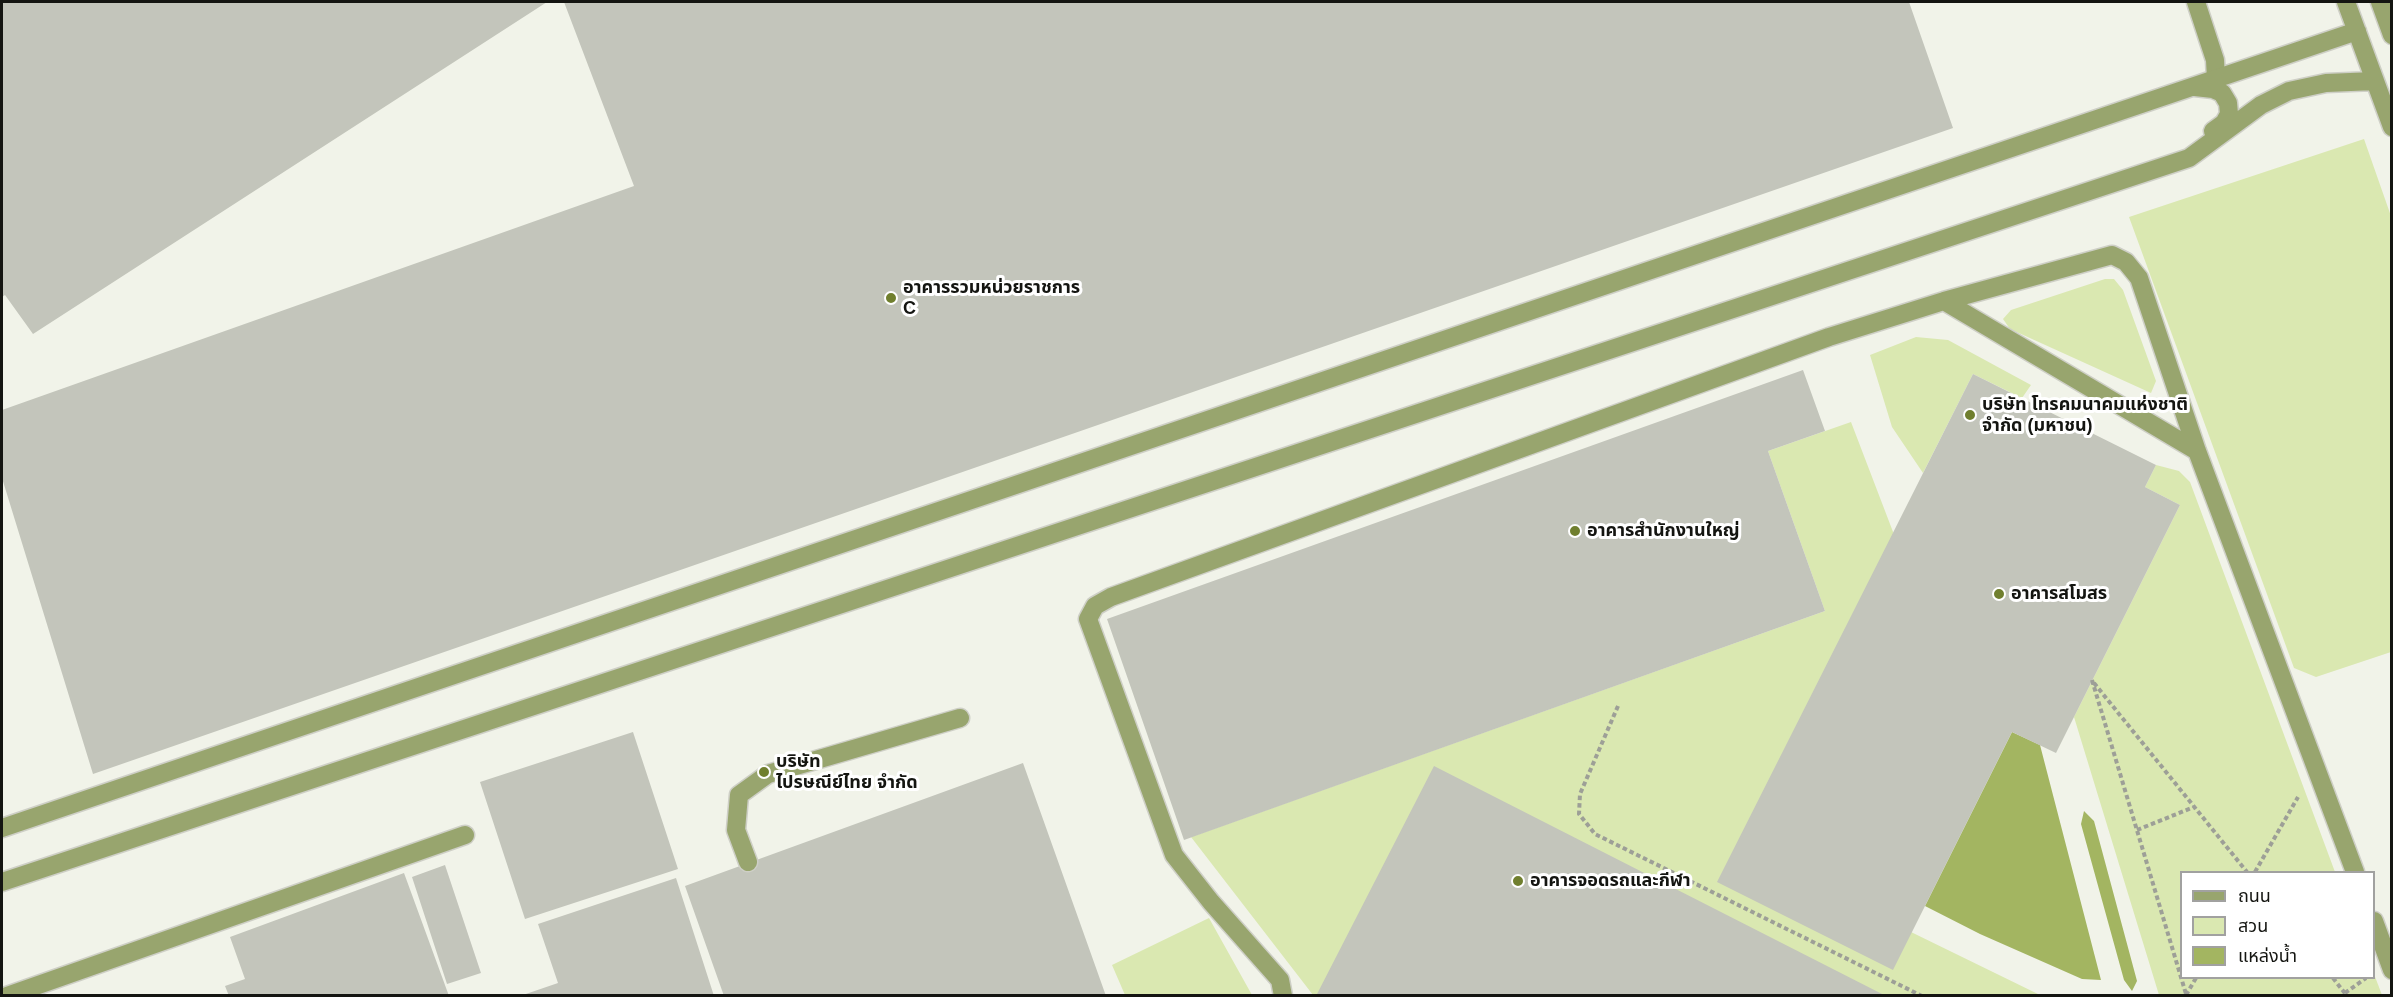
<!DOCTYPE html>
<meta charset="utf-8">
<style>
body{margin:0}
#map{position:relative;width:2393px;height:997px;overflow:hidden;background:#f1f3e9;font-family:Helvetica,"Noto Sans Thai",sans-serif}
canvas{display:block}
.frame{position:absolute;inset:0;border:3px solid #141511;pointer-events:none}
.legend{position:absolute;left:2180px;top:871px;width:195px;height:108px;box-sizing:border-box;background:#fff;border:2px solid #a1a1a0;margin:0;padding:8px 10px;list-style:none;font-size:18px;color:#141511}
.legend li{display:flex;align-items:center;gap:12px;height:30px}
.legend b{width:30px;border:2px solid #a1a1a0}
</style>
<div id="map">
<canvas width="2393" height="997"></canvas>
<div class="frame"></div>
<ul class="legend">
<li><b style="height:8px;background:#98a56e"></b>ถนน</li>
<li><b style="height:16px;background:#dae8b1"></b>สวน</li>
<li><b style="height:16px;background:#a3b561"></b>แหล่งน้ำ</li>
</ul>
</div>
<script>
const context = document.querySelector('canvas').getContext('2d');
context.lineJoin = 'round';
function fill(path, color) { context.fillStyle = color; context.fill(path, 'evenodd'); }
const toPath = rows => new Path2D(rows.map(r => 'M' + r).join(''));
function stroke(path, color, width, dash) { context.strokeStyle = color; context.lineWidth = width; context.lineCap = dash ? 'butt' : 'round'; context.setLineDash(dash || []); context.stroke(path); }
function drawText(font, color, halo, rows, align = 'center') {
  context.font = font + ' Helvetica,"Noto Sans Thai",sans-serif'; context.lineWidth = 6; context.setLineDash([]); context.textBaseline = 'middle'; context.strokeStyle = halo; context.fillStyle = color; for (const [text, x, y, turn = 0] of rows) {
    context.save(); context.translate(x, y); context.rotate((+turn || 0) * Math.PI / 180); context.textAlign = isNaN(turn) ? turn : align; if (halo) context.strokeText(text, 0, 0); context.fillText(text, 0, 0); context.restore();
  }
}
const green = toPath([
 [2364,139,2392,219,2391,652,2316,677,2294,668,2129,217],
 [2105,279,2114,279,2123,290,2156,381,2151,393,2010,329,2003,319,2011,310],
 [1916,337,1948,340,2031,385,2022,398,1973,374,1923,473,1892,427,1870,355],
 [1851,422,1916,592,1911,932,2040,995,1313,995,1191,837,1825,611,1768,451],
 [2156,465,2179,471,2190,482,2335,872,2182,872,2182,978,2374,978,2374,974,2382,995,2159,995,2074,717,2180,505,2145,487],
 [1209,918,1252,995,1125,995,1112,965]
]);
const water = toPath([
 [2012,732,2040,745,2101,980,2082,979,1980,934,1925,906],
 [2084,811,2094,821,2137,981,2132,991,2124,980,2081,824]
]);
const building = toPath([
 [2,2,547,2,33,334,5,295,2,297],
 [564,2,1909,2,1953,128,93,774,2,478,2,410,634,186],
 [1803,370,1825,431,1768,451,1825,611,1184,840,1107,619],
 [1973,374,2156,465,2145,487,2180,505,2056,753,2012,732,1893,970,1717,882],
 [633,732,678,869,525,919,480,782],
 [1023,763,1106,996,724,996,685,886],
 [1434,766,1886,996,1316,996],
 [445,865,481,973,447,984,412,877],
 [404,873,449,996,229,996,225,986,245,979,230,937],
 [676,878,714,996,520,996,558,983,538,924]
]);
const path = toPath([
 [2092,680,2186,994],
 [2094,683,2247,872],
 [1618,706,1580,794,1579,814,1595,834,1922,996],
 [2137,830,2194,807],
 [2255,872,2298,797],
 [2333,978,2347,996],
 [2345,993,2366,978],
 [2186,995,2196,978]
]);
const lane = toPath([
 [2196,2,2215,60,2216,79],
 [1944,301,2197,451],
 [748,862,736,830,739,795,768,774,960,718],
 [2374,921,2392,970],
 [7,996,465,835],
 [1283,996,1280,980,1211,902,1174,855,1088,619,1095,606,1111,597,1829,337,1944,301,2112,255,2126,262,2139,278,2197,451,2355,872]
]);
const street = toPath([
 [2346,2,2392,127],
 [2380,2,2392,35],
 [2195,87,2213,89,2222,93,2228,103,2229,114,2224,123,2213,131],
 [2,828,2357,31],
 [2,882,2189,158,2261,105,2289,91,2326,83,2375,81]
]);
const markers = [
 [891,298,6,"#707f2e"],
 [1970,415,6,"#707f2e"],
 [1575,531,6,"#707f2e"],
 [1999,594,6,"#707f2e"],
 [764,772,6,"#707f2e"],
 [1518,881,6,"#707f2e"]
];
const poiNames = [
 ["อาคารรวมหน่วยราชการ",903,288],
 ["C",903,309],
 ["บริษัท โทรคมนาคมแห่งชาติ",1982,405],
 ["จำกัด (มหาชน)",1982,426],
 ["อาคารสำนักงานใหญ่",1587,531],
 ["อาคารสโมสร",2011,594],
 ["บริษัท",776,762],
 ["ไปรษณีย์ไทย จำกัด",776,783],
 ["อาคารจอดรถและกีฬา",1530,881]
];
fill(green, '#dae8b1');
fill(water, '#a3b561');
fill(building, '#c3c5bb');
stroke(lane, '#cecfc6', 21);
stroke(street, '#cecfc6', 21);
stroke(path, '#9d9f97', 4, [4.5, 3]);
stroke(lane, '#98a56e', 18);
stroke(street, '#98a56e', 18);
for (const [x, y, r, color] of markers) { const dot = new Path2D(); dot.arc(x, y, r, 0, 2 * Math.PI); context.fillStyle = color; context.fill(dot); stroke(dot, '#fff', 2); }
drawText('bold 18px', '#141511', '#fff', poiNames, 'left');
</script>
